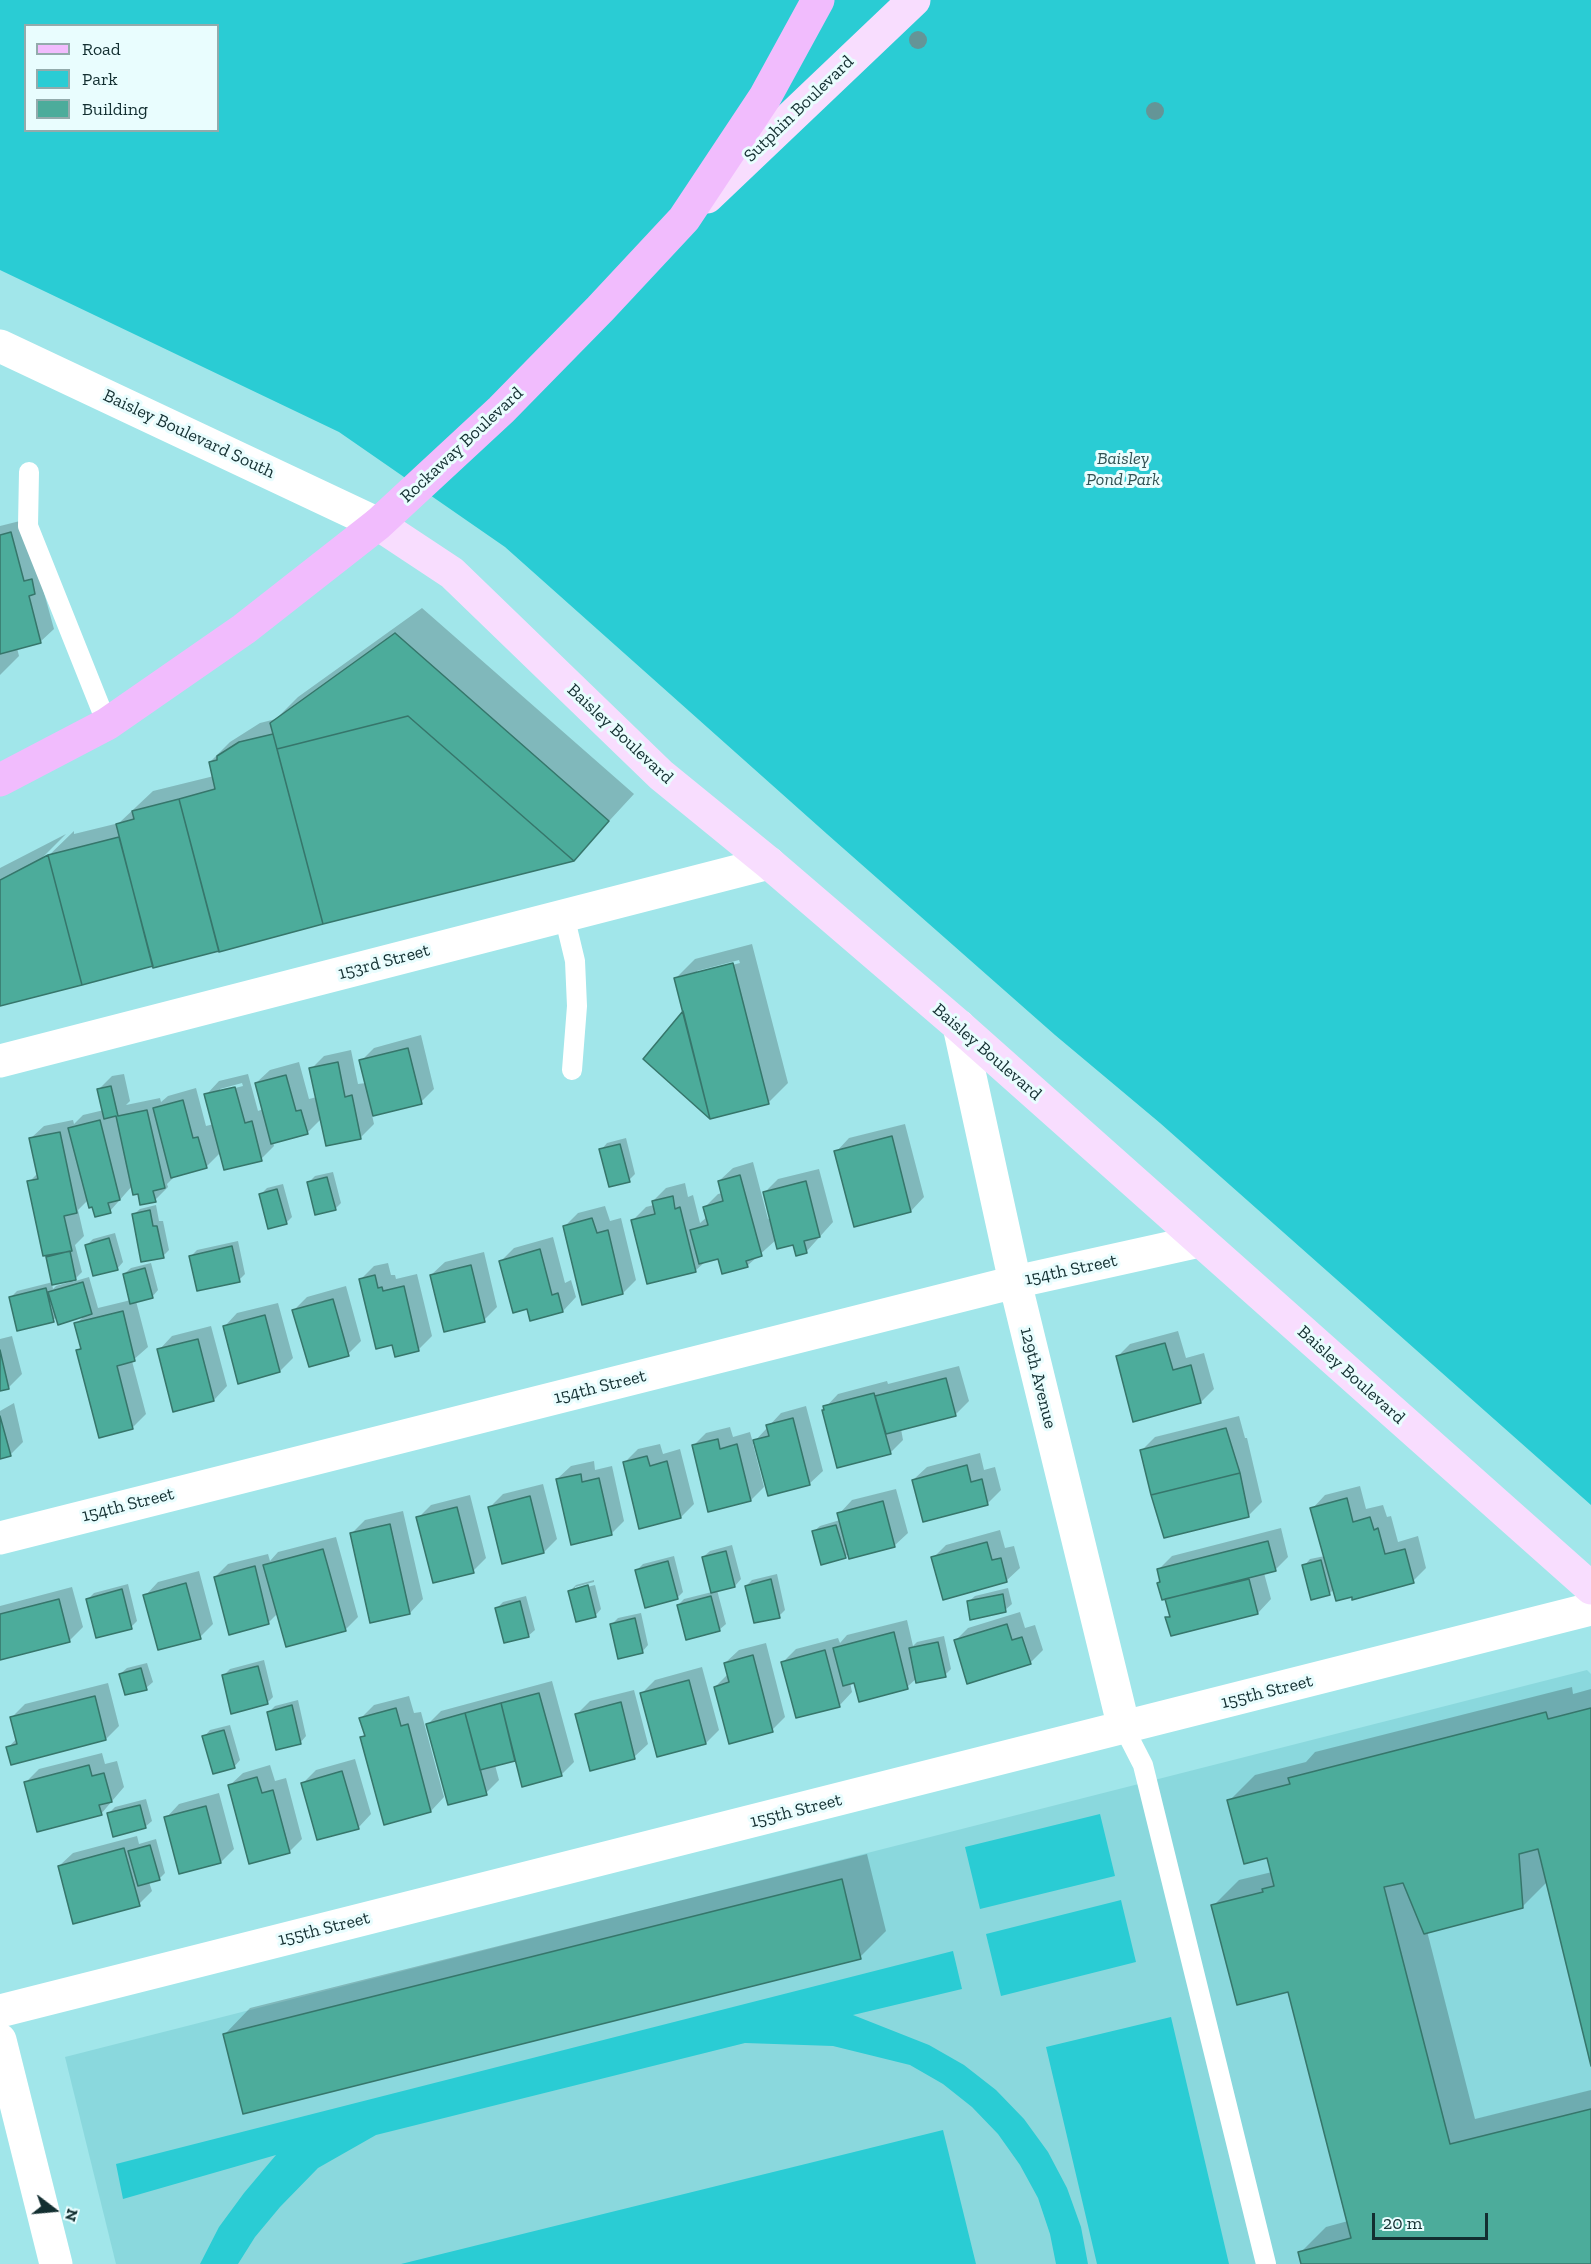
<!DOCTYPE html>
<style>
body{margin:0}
#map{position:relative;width:1591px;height:2264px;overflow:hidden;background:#a1e6ea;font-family:"Zilla Slab",serif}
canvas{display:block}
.legend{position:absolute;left:24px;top:24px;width:195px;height:108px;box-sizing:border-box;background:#e9fdfe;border:2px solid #93abac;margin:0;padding:8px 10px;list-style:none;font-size:18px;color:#132f31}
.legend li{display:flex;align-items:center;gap:12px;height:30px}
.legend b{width:30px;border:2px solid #93abac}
.north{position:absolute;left:24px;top:2180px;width:60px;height:60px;-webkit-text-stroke:4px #e9fdfe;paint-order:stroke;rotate:106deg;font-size:16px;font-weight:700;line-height:24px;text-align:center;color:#132f31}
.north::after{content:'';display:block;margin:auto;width:21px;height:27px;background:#132f31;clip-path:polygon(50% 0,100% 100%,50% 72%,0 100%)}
.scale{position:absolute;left:1372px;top:2213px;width:116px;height:27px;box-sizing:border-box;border:3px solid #132f31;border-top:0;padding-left:8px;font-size:18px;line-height:21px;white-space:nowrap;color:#132f31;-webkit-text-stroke:4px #e9fdfe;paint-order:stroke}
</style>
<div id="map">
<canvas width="1591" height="2264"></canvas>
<ul class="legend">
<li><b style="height:8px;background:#f1bcfd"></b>Road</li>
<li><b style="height:16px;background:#2accd4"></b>Park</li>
<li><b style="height:16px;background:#4cac9b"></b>Building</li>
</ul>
<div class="north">N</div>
<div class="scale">20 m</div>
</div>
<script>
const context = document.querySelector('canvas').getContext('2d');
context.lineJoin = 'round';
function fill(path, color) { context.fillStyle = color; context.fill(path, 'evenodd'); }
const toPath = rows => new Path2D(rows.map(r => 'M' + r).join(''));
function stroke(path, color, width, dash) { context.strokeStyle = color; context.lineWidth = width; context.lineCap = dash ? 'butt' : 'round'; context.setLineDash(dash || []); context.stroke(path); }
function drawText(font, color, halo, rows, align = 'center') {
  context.font = font + ' "Zilla Slab",serif'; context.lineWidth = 6; context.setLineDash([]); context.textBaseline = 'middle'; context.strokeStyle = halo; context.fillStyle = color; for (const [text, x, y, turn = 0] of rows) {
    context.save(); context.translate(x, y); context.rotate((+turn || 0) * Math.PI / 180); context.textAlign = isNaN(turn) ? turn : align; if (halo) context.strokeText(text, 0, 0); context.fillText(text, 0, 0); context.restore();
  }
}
const built = toPath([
 [1587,1670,1591,1674,1591,2264,116,2264,65,2057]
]);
const green = toPath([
 [0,0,1591,0,1591,1505,1160,1123,1055,1035,827,834,505,547,339,432,0,270],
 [26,26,218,26,218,130,26,130],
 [1100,1814,1115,1876,980,1909,965,1847],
 [1121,1900,1136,1962,1001,1996,986,1934],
 [953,1951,962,1989,853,2015,929,2045,964,2065,996,2090,1024,2119,1048,2152,1067,2188,1081,2227,1088,2264,1056,2264,1050,2234,1038,2198,1020,2165,998,2134,972,2107,943,2084,910,2065,833,2046,745,2043,376,2135,318,2168,280,2207,255,2237,238,2264,200,2264,219,2227,244,2193,276,2155,123,2199,116,2164],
 [1171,2017,1229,2264,1097,2264,1046,2047],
 [943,2130,976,2264,401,2264]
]);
const shadow = toPath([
 [24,520,54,629,40,642,17,648,19,656,0,675,0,526],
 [422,608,634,794,573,860,0,1005,0,868,66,834,41,859,43,861,74,831,74,834,119,823,153,791,214,776,210,762,230,742,260,723,276,719,298,697],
 [752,944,788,1083,768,1103,684,1012,676,978,695,959],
 [739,960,740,963,697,974,697,971],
 [421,1035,434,1089,421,1102,372,1115,374,1124,361,1137,327,1145,322,1118,307,1133,273,1142,274,1146,261,1159,221,1152,206,1167,176,1175,167,1184,168,1187,155,1200,139,1192,133,1185,110,1211,93,1205,88,1200,78,1210,84,1236,75,1245,82,1272,72,1282,89,1277,98,1308,131,1300,124,1274,131,1268,151,1263,158,1290,152,1297,136,1301,148,1347,132,1361,146,1414,133,1427,100,1436,78,1350,82,1346,76,1324,85,1315,57,1317,53,1320,11,1297,17,1291,53,1282,48,1257,51,1253,29,1182,38,1173,30,1139,44,1126,73,1120,74,1124,83,1115,104,1110,99,1089,112,1076,124,1074,130,1101,126,1105,160,1098,161,1102,168,1096,196,1088,206,1126,214,1124,206,1095,219,1081,248,1074,258,1111,263,1109,256,1083,270,1070,299,1062,309,1099,317,1097,311,1069,324,1056,351,1050,358,1084,366,1083,361,1061,374,1048],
 [242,1083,243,1086,220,1092,220,1089],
 [69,1280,70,1282,56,1286,53,1289,52,1284],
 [905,1124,924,1197,911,1211,836,1152,849,1138],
 [626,1138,635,1174,629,1180,601,1150,607,1143],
 [753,1162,768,1219,771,1218,765,1192,778,1179,819,1169,833,1222,806,1252,794,1243,777,1239,747,1266,719,1257,706,1261,695,1271,633,1220,646,1207,654,1205,653,1201,666,1188,685,1183,688,1197,693,1195,700,1223,707,1217,705,1207,718,1194,723,1193,719,1181,733,1168],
 [333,1172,341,1203,335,1209,308,1183,315,1176],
 [283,1184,292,1217,286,1223,261,1194,267,1188],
 [156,1205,159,1221,163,1221,169,1250,163,1256,133,1215,140,1209],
 [605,1206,610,1221,621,1218,636,1280,623,1293,565,1226,578,1213],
 [115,1233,123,1262,117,1269,87,1245,93,1239],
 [553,1237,565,1283,571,1280,576,1297,563,1311,528,1307,501,1261,514,1248],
 [238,1241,245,1274,239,1280,191,1256,197,1250],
 [484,1252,497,1307,484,1320,431,1275,445,1262],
 [388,1263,391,1275,395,1275,396,1279,417,1274,432,1336,419,1349,393,1343,361,1279,374,1266],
 [346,1286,361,1341,348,1354,294,1310,307,1297],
 [278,1303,293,1358,280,1371,224,1327,237,1313],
 [211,1326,227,1386,214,1400,174,1410,159,1350,172,1336],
 [1178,1331,1186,1358,1204,1353,1214,1389,1201,1402,1117,1357,1130,1344],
 [12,1336,22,1374,9,1387,0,1389,0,1339],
 [959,1366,969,1401,955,1415,901,1429,903,1440,890,1453,823,1410,838,1394,887,1381,888,1384],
 [14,1403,23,1442,10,1455,0,1458,0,1411],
 [806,1406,823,1471,809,1484,756,1444,753,1444,764,1487,751,1500,693,1446,706,1433,730,1427,733,1437,750,1432,753,1443,781,1413],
 [1239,1416,1245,1438,1247,1438,1262,1502,1249,1515,1142,1450,1155,1437],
 [660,1444,663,1454,680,1449,694,1504,681,1517,625,1462,638,1449],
 [980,1453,984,1470,995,1467,1001,1490,988,1503,913,1480,927,1467],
 [594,1461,595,1470,612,1466,624,1521,611,1534,557,1479,571,1466],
 [543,1484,557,1539,544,1552,490,1507,503,1494],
 [1360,1486,1366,1509,1383,1505,1387,1517,1391,1516,1398,1542,1418,1536,1426,1568,1413,1581,1334,1589,1329,1594,1304,1566,1310,1559,1325,1556,1312,1509,1325,1495],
 [896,1489,908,1533,894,1546,849,1553,845,1557,813,1532,820,1526,840,1520,839,1514,852,1500],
 [470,1495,486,1558,473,1571,418,1518,431,1505],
 [403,1511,423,1599,410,1613,352,1533,365,1520],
 [1281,1528,1288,1557,1275,1570,1264,1573,1271,1599,1258,1613,1172,1634,1167,1618,1171,1614,1159,1569,1172,1556],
 [1000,1530,1005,1548,1014,1546,1020,1568,1006,1581,933,1558,946,1545],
 [336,1537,358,1617,345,1630,278,1613,268,1623,215,1577,228,1564,268,1554,270,1561,278,1552],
 [732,1545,741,1579,735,1586,717,1590,726,1624,719,1630,678,1605,684,1599,712,1592,703,1557,710,1551],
 [674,1556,683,1592,677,1598,637,1570,643,1564],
 [199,1571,213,1624,200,1637,145,1596,158,1582],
 [777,1574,785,1610,779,1616,746,1586,752,1580],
 [594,1580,594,1582,575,1587,575,1590,595,1585,601,1609,595,1616,570,1591,576,1585],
 [128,1584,137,1621,131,1627,88,1599,94,1593],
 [72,1587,83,1627,70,1640,0,1658,0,1606],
 [1008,1588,1012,1604,1005,1610,968,1602,975,1596],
 [526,1596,535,1630,528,1636,497,1608,503,1602],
 [1020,1612,1025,1628,1035,1625,1043,1650,1030,1663,955,1641,968,1628],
 [641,1613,648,1645,642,1652,612,1624,618,1618],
 [907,1620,913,1646,917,1642,944,1636,951,1669,945,1675,917,1678,907,1687,855,1681,850,1682,852,1692,839,1706,783,1662,796,1649,838,1638,840,1643,847,1635],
 [766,1643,785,1717,772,1730,715,1687,728,1674,725,1663,739,1650],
 [264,1660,273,1697,267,1703,223,1676,230,1669],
 [147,1663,153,1682,146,1688,120,1674,127,1668],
 [702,1667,719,1730,706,1743,642,1693,655,1680],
 [552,1681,574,1762,561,1775,516,1760,495,1765,499,1780,486,1793,428,1724,441,1711],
 [108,1683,119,1726,106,1739,8,1748,17,1738,12,1717,25,1704],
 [1572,1687,1573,1694,1591,1689,1591,2060,1547,1882,1522,1907,1427,1931,1475,2119,1591,2090,1591,2264,1303,2264,1300,2253,1326,2227,1348,2221,1289,1990,1213,1906,1239,1880,1272,1872,1268,1857,1229,1801,1255,1775,1306,1762,1315,1752],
 [634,1690,648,1744,634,1757,576,1715,590,1701],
 [409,1696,414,1713,421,1712,444,1797,431,1811,362,1737,365,1734,361,1718,374,1705],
 [298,1700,306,1736,300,1743,269,1712,275,1706],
 [230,1725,240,1760,234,1767,204,1737,210,1730],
 [102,1753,105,1764,117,1761,124,1787,101,1814,26,1782,39,1769],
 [355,1759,371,1814,358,1828,303,1783,316,1770],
 [270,1765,275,1781,286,1778,302,1839,289,1852,229,1786,243,1773],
 [219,1793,234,1849,221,1862,180,1872,166,1818,179,1804],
 [146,1799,152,1821,145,1827,109,1813,115,1807],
 [137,1836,139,1844,156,1839,165,1873,159,1879,149,1882,152,1891,139,1904,59,1866,73,1853],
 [867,1854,886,1931,860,1957,225,2034,250,2008]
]);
const building = toPath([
 [11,532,24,581,32,579,35,594,29,596,41,643,0,654,0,535,11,532],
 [395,633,609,821,574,861,408,716,277,749,270,723,395,633],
 [408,716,574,861,323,924,277,749,408,716],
 [273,734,323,924,219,952,179,799,215,789,209,762,217,760,217,756,239,742,273,734],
 [179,799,219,951,153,968,116,824,134,819,132,811,179,799],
 [119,837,153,966,82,985,48,855,119,837],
 [48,855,82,985,0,1006,0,880,48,855],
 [733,963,769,1104,710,1119,674,978,733,963],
 [683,1011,710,1119,643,1059,683,1011],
 [408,1048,422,1104,373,1116,359,1060,408,1048],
 [338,1062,345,1097,352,1095,361,1139,326,1146,309,1068,338,1062],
 [286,1075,296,1111,301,1110,308,1134,271,1144,255,1083,286,1075],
 [111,1086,118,1116,147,1110,165,1188,153,1191,156,1202,140,1205,138,1194,133,1195,116,1116,104,1119,97,1089,111,1086],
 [235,1087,245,1123,252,1121,262,1161,224,1170,204,1094,235,1087],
 [183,1100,193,1138,198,1137,207,1168,171,1178,153,1108,183,1100],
 [100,1120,120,1200,108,1203,111,1213,95,1217,92,1207,89,1208,68,1128,100,1120],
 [60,1132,77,1213,64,1216,72,1251,43,1256,27,1181,38,1179,29,1138,60,1132],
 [892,1136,911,1212,854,1227,834,1151,892,1136],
 [620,1144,630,1182,609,1187,599,1149,620,1144],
 [740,1175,762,1256,746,1261,748,1267,722,1274,718,1259,699,1264,690,1230,708,1225,703,1207,723,1201,718,1181,740,1175],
 [327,1177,336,1210,315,1215,307,1182,327,1177],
 [806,1181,820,1237,804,1241,807,1253,796,1256,793,1245,777,1249,763,1192,806,1181],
 [277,1189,287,1224,268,1229,259,1194,277,1189],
 [673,1196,675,1209,680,1207,696,1272,647,1284,631,1220,655,1214,652,1201,673,1196],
 [150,1210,153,1226,157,1226,164,1258,141,1262,132,1214,150,1210],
 [592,1218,597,1233,608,1230,623,1294,582,1305,563,1226,592,1218],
 [109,1238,118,1270,93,1276,85,1245,109,1238],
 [232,1246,240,1282,197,1291,189,1256,232,1246],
 [540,1249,552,1295,558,1293,563,1312,530,1321,527,1309,513,1313,499,1261,540,1249],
 [70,1251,76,1280,52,1285,46,1257,70,1251],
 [471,1265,485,1322,444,1332,430,1275,471,1265],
 [145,1268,153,1298,130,1304,123,1274,145,1268],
 [375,1275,378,1288,382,1287,383,1291,404,1286,419,1351,395,1357,392,1345,376,1349,359,1279,375,1275],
 [83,1282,92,1314,58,1325,48,1292,83,1282],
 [46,1288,54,1322,17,1331,9,1297,46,1288],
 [333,1299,349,1356,309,1367,292,1310,333,1299],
 [123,1311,135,1361,117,1366,133,1429,99,1438,76,1350,81,1349,74,1323,123,1311],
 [265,1315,280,1372,238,1384,223,1326,265,1315],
 [198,1339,214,1401,173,1412,157,1349,198,1339],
 [1165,1343,1173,1370,1191,1365,1201,1403,1133,1422,1116,1356,1165,1343],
 [0,1350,9,1389,0,1391,0,1350],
 [946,1378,956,1416,886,1434,875,1396,946,1378],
 [874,1393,891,1454,837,1468,822,1410,824,1410,823,1406,874,1393],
 [0,1416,11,1456,0,1459,0,1416],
 [793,1418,810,1485,768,1496,753,1440,769,1436,766,1425,793,1418],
 [1226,1428,1240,1473,1151,1495,1140,1450,1226,1428],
 [718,1439,720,1449,737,1444,751,1501,708,1512,692,1445,718,1439],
 [647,1456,650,1466,667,1461,681,1518,639,1529,623,1462,647,1456],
 [967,1465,971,1482,982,1479,988,1505,923,1522,912,1480,967,1465],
 [1240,1473,1249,1517,1164,1538,1151,1495,1240,1473],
 [581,1474,582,1482,599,1478,612,1535,571,1545,556,1479,581,1474],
 [530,1496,544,1553,502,1564,488,1507,530,1496],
 [1347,1498,1353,1522,1370,1517,1374,1530,1378,1528,1385,1554,1405,1549,1414,1583,1352,1600,1352,1597,1336,1601,1310,1508,1347,1498],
 [883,1501,895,1547,849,1559,837,1513,883,1501],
 [457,1507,474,1573,433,1583,416,1517,457,1507],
 [390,1524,410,1614,370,1623,350,1533,390,1524],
 [836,1525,846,1558,821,1565,812,1531,836,1525],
 [1268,1541,1276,1571,1162,1600,1157,1583,1160,1582,1157,1569,1268,1541],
 [987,1542,992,1560,1001,1558,1007,1582,943,1600,931,1557,987,1542],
 [323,1549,346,1631,286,1647,263,1565,323,1549],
 [726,1551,735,1587,711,1593,702,1557,726,1551],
 [1321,1560,1330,1595,1311,1600,1302,1565,1321,1560],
 [668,1561,678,1599,645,1608,635,1570,668,1561],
 [255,1566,269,1624,229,1635,214,1577,255,1566],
 [771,1579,780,1618,754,1623,745,1586,771,1579],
 [1249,1579,1258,1614,1171,1636,1165,1617,1170,1617,1165,1599,1249,1579],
 [186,1583,201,1639,158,1650,143,1595,186,1583],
 [588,1585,596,1617,576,1622,568,1591,588,1585],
 [122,1589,132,1629,96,1638,86,1599,122,1589],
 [1003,1594,1006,1612,970,1620,967,1601,1003,1594],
 [711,1596,720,1631,686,1640,677,1605,711,1596],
 [59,1599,70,1642,0,1660,0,1614,59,1599],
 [520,1601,529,1637,504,1643,495,1608,520,1601],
 [635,1618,643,1653,618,1659,610,1624,635,1618],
 [1007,1624,1012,1640,1022,1637,1031,1664,967,1684,954,1640,1007,1624],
 [894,1632,908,1689,859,1702,854,1683,843,1686,833,1648,894,1632],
 [938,1642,946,1677,916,1683,909,1648,938,1642],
 [825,1650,840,1707,796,1718,781,1662,825,1650],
 [753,1655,773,1732,729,1744,714,1687,729,1682,724,1663,753,1655],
 [258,1666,268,1704,231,1714,222,1675,258,1666],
 [141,1668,147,1690,125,1695,119,1674,141,1668],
 [689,1680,706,1744,657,1757,640,1693,689,1680],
 [539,1693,562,1776,522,1787,501,1703,539,1693],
 [95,1696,106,1740,11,1765,6,1747,17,1744,10,1717,95,1696],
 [621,1702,635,1759,590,1771,575,1714,621,1702],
 [501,1703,515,1761,480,1770,465,1713,501,1703],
 [292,1705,301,1744,276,1750,267,1712,292,1705],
 [396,1708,401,1726,408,1724,431,1812,384,1825,360,1737,365,1736,359,1718,396,1708],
 [1591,1708,1591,2066,1538,1849,1519,1854,1523,1908,1424,1934,1403,1883,1384,1887,1450,2144,1591,2109,1591,2264,1301,2264,1298,2252,1351,2238,1288,1992,1237,2005,1211,1905,1263,1892,1262,1889,1274,1886,1267,1858,1244,1864,1227,1800,1290,1784,1288,1778,1546,1712,1548,1719,1591,1708],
 [465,1713,487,1795,448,1805,426,1724,465,1713],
 [224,1730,235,1768,213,1774,202,1736,224,1730],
 [89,1765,92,1776,104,1773,112,1802,99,1805,102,1815,37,1832,24,1782,89,1765],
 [342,1771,359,1829,317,1840,301,1783,342,1771],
 [257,1777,262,1793,273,1790,290,1853,249,1864,228,1785,257,1777],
 [140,1805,146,1828,113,1837,107,1813,140,1805],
 [206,1806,221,1863,179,1874,164,1817,206,1806],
 [150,1845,160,1880,138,1886,128,1851,150,1845],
 [124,1848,140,1906,73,1924,58,1866,124,1848],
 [842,1879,861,1959,243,2114,223,2034,842,1879]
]);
const service = toPath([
 [29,472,28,526,107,724],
 [564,915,575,961,577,1006,572,1070],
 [1124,1728,1143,1765,1266,2264]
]);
const minor = toPath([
 [0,346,378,524],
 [959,1026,1015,1282,1124,1728],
 [0,1061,769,863],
 [0,1538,1015,1282,1200,1241],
 [0,2011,1591,1609],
 [0,2040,56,2264]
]);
const secondary = toPath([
 [707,197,914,0],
 [378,524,452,573,661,775,769,863,959,1026,1591,1588]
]);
const primary = toPath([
 [0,780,107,724,244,629,378,524,501,410,600,309,684,219,765,97,818,0]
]);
const trees = [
 [918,40],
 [1155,111]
];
const streetNames = [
 ["Sutphin Boulevard",799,109,-44],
 ["Baisley Boulevard South",189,434,25],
 ["Rockaway Boulevard",462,445,-43],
 ["Baisley Boulevard",620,734,43],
 ["153rd Street",384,962,-15],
 ["Baisley Boulevard",987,1052,41],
 ["154th Street",1071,1270,-12],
 ["Baisley Boulevard",1351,1375,42],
 ["129th Avenue",1038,1378,76],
 ["154th Street",600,1387,-14],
 ["154th Street",128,1505,-14],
 ["155th Street",1267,1692,-14],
 ["155th Street",796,1811,-14],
 ["155th Street",324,1929,-14]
];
const parkNames = [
 ["Baisley",1123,459],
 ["Pond Park",1123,480]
];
fill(built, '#8ad8dd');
fill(green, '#2accd4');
fill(shadow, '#0003');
fill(building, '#4cac9b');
stroke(building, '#36766b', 1.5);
stroke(service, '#fff', 20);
stroke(minor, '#fff', 33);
stroke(secondary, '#f8ddfe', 33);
stroke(primary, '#f1bcfd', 33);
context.fillStyle = '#649597';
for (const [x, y] of trees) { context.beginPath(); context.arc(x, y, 9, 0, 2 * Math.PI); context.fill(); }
drawText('18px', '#132f31', '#e9fdfe', streetNames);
drawText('italic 18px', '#325253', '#e9fdfe', parkNames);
</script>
